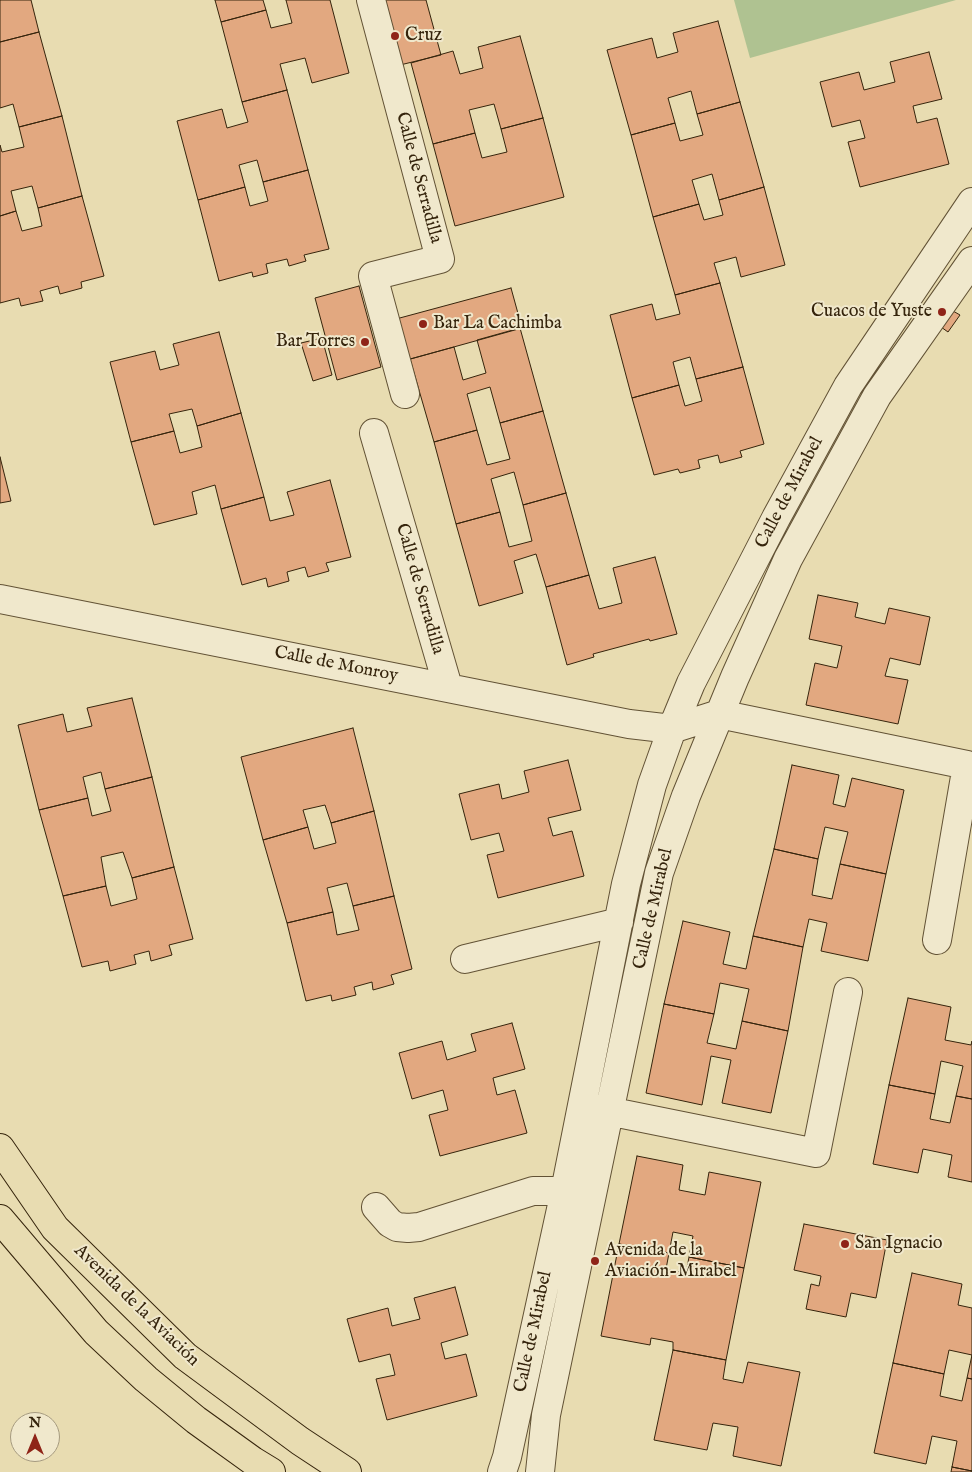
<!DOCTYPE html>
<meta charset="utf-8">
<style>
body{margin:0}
#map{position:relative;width:972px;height:1472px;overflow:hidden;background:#e8dcb1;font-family:"IM FELL English",serif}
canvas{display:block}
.north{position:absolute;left:10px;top:1412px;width:50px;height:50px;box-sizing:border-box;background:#f0e8cc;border:1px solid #a59a7f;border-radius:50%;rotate:0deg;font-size:14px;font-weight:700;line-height:20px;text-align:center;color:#35240c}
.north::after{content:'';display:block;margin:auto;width:18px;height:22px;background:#8f2418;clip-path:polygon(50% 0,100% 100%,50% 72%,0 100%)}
</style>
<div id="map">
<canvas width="972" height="1472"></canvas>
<div class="north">N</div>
</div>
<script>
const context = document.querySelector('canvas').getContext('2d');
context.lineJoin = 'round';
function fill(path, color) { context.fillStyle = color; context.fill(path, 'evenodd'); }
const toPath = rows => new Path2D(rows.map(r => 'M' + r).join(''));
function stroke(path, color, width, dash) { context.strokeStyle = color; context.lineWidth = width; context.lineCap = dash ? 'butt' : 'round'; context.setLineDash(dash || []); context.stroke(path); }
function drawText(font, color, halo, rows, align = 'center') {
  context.font = font + ' "IM FELL English",serif'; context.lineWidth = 4; context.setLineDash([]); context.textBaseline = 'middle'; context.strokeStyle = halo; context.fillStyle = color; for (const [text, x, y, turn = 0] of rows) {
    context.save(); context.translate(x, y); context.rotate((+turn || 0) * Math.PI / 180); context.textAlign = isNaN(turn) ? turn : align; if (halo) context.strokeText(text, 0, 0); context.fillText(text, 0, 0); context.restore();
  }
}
const green = toPath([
 [734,0,956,0,750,58]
]);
const building = toPath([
 [0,0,31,0,39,32,0,42,0,0],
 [215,0,263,0,266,10,221,22,215,0],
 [286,0,330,0,349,73,312,83,305,58,280,64,287,90,242,102,221,22,266,10,271,28,292,23,286,0],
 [383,0,426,0,441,55,400,65,383,0],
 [718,21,740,102,697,114,691,91,668,98,675,123,631,135,607,50,652,38,657,58,678,52,673,33,718,21],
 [39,32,62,116,19,127,13,104,0,108,0,42,39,32],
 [520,36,543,118,501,129,494,104,469,110,475,133,433,144,411,63,453,51,460,74,483,68,478,47,520,36],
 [929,52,942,99,913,106,917,123,937,118,949,164,860,187,848,142,865,138,860,120,832,127,820,82,859,72,864,90,895,82,890,62,929,52],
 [287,90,308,170,263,182,257,160,239,165,245,187,198,200,177,121,222,109,227,128,248,122,242,102,287,90],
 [740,102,764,187,719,200,712,174,692,180,699,204,653,217,631,135,675,123,680,141,703,135,697,114,740,102],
 [62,116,82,196,38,208,32,186,11,191,16,211,0,216,0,145,2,152,24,147,19,127,62,116],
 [543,118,564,197,455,226,433,144,475,133,482,158,507,152,501,129,543,118],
 [308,170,329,249,304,255,306,261,289,266,287,259,266,264,268,273,253,277,252,272,219,281,198,200,245,187,250,206,268,201,263,182,308,170],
 [764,187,785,265,741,277,736,257,714,263,720,283,675,295,653,217,699,204,704,220,723,215,719,200,764,187],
 [82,196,104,276,81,282,82,288,60,294,58,286,40,291,43,301,21,306,19,298,0,303,0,216,16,211,22,231,42,226,38,208,82,196],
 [720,283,743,367,696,379,690,357,673,362,679,385,632,398,610,315,652,304,656,320,680,314,675,295,720,283],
 [359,286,381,367,337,380,315,298,359,286],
 [511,288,522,328,407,360,396,319,511,288],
 [953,311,960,315,948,332,941,327,953,311],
 [520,328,543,411,500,423,490,387,467,394,477,430,434,442,410,359,454,347,463,380,486,373,477,340,520,328],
 [219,332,241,413,197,426,192,409,169,414,174,431,131,442,110,362,155,351,160,370,179,365,173,344,219,332],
 [322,338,332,375,313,381,301,343,322,338],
 [743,367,764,444,740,451,742,457,720,463,718,455,698,460,700,468,680,473,678,469,654,475,632,398,679,385,685,406,702,401,696,379,743,367],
 [543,411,566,493,523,505,514,472,491,479,500,512,456,524,434,442,477,430,487,465,510,459,500,423,543,411],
 [241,413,264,497,221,509,215,485,192,492,197,514,154,525,131,442,174,431,180,453,202,447,197,426,241,413],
 [0,457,11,501,0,503,0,457],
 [330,480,351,557,326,563,329,571,308,577,305,567,287,572,289,581,268,587,266,578,242,585,221,509,264,497,270,521,294,515,287,492,330,480],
 [566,493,589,575,546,587,536,554,514,561,523,593,479,606,456,524,500,512,509,547,532,541,523,505,566,493],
 [655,557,677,634,650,641,649,639,593,654,594,657,567,665,546,587,589,575,599,609,622,603,613,568,655,557],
 [818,595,858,603,855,617,885,624,889,608,930,617,920,665,890,658,885,676,908,680,898,724,806,705,815,663,837,668,842,646,809,639,818,595],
 [132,698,152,777,105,789,101,772,83,777,88,798,39,810,18,725,63,714,67,732,92,726,87,708,132,698],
 [353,728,374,811,331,823,325,805,303,810,308,827,263,840,241,757,353,728],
 [568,760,581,810,548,818,553,836,572,831,584,876,498,898,487,855,504,851,499,833,471,840,459,794,499,784,502,799,529,792,524,771,568,760],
 [792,765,839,775,833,804,845,807,852,778,904,790,886,874,840,864,848,832,825,827,818,859,774,849,792,765],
 [152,777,174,867,132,878,123,852,101,857,106,886,63,896,39,810,88,798,92,816,111,811,105,789,152,777],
 [374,811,394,896,353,906,347,883,327,888,333,912,287,923,263,840,308,827,314,849,336,843,331,823,374,811],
 [774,849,818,859,812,895,832,899,840,864,886,874,868,961,821,951,827,923,809,919,803,947,753,936,774,849],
 [174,867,193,939,169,945,172,955,151,961,149,951,134,955,136,964,110,971,108,961,82,967,63,896,106,886,111,906,137,899,132,878,174,867],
 [394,896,412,969,391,975,394,984,373,990,372,982,354,987,356,995,332,1001,331,995,306,1001,287,923,333,912,337,935,359,930,353,906,394,896],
 [683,921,730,932,723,964,746,969,753,936,803,947,788,1031,742,1021,749,989,720,983,714,1014,664,1004,683,921],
 [908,998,951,1007,945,1040,971,1045,972,1041,972,1099,956,1096,963,1066,941,1061,935,1094,889,1085,908,998],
 [664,1004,714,1014,707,1043,736,1049,742,1021,788,1031,771,1113,722,1103,731,1060,711,1056,702,1105,646,1093,664,1004],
 [512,1023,525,1069,493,1078,497,1095,515,1090,527,1133,440,1156,429,1115,448,1110,443,1090,412,1099,399,1053,442,1041,447,1060,476,1051,471,1034,512,1023],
 [889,1085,935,1094,930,1119,950,1123,956,1096,972,1099,972,1182,948,1177,952,1155,923,1149,918,1173,873,1164,889,1085],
 [637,1156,683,1165,679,1190,705,1195,709,1172,761,1182,744,1268,689,1257,693,1236,673,1232,669,1253,619,1244,637,1156],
 [804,1224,887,1240,876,1298,851,1293,846,1317,806,1309,811,1284,819,1286,821,1276,794,1270,804,1224],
 [619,1244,669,1253,666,1269,686,1273,689,1257,744,1268,726,1360,673,1350,673,1342,651,1338,650,1345,601,1336,619,1244],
 [912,1273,962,1284,958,1305,972,1308,972,1379,967,1378,972,1355,949,1350,944,1374,893,1363,912,1273],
 [455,1287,468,1335,441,1343,445,1359,466,1354,477,1396,387,1420,376,1379,395,1375,390,1354,359,1362,347,1319,388,1308,392,1326,420,1319,414,1298,455,1287],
 [673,1350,726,1360,723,1379,743,1383,748,1362,800,1372,781,1466,733,1456,738,1427,713,1423,707,1450,654,1440,673,1350],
 [893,1363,944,1374,940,1396,962,1401,967,1378,972,1379,972,1471,952,1467,957,1441,932,1436,926,1464,874,1453,893,1363],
 [952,1467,972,1471,972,1472,951,1472,952,1467]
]);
const minor = toPath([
 [371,0,440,259,373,276,405,394],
 [374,433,448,687],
 [0,599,629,724,672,729,719,714,967,765,937,940],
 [465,959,619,922],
 [593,1108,816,1153,848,992],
 [376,1207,390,1223,397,1227,408,1228,419,1227,533,1191,565,1191,581,1194],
 [502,1472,507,1457,565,1191,626,884,652,785,672,729,691,683,776,518,848,386,972,202],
 [540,1472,546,1415,659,873,686,796,735,677,788,559,877,396,972,261]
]);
const major = toPath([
 [0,1148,55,1228,185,1356,300,1441,347,1472],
 [0,1219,96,1332,146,1379,196,1420,253,1461,271,1472]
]);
const markers = [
 [395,36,5,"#8f2418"],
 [942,312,5,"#8f2418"],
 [423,324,5,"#8f2418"],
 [365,342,5,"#8f2418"],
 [845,1244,5,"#8f2418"],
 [595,1261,5,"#8f2418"]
];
const poiNames = [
 ["Cruz",405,36],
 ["Cuacos de Yuste",932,312,"right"],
 ["Bar La Cachimba",433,324],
 ["Bar Torres",355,342,"right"],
 ["San Ignacio",855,1244],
 ["Avenida de la",605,1251],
 ["Aviación-Mirabel",605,1272]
];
const streetNames = [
 ["Calle de Serradilla",418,178,75],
 ["Calle de Mirabel",790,493,-62],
 ["Calle de Serradilla",419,589,74],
 ["Calle de Monroy",336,665,11],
 ["Calle de Mirabel",654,909,-77],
 ["Avenida de la Aviación",136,1306,44],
 ["Calle de Mirabel",534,1332,-78]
];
fill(green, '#afc291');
fill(building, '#e2a880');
stroke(building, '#35240c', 1);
stroke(minor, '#625235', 30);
stroke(major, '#35240c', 30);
stroke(minor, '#f0e8cc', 28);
stroke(major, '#e8dcb1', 28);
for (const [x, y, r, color] of markers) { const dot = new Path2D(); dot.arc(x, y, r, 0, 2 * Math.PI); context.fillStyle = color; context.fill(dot); stroke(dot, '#f0e8cc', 2); }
drawText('18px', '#35240c', '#f0e8cc', poiNames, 'left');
drawText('18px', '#35240c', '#f0e8cc', streetNames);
</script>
